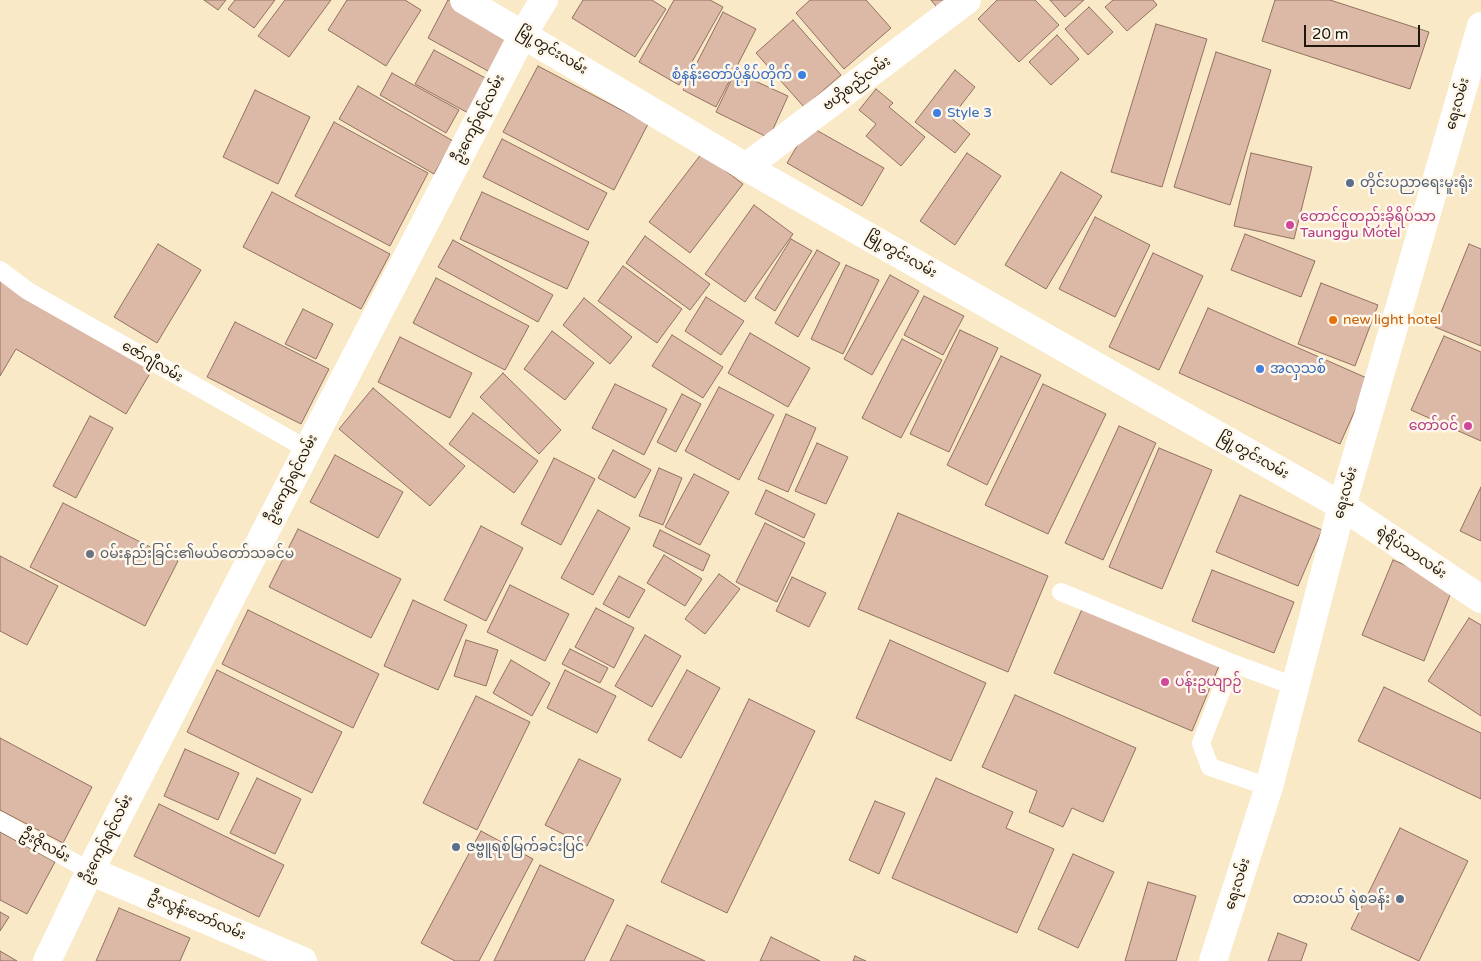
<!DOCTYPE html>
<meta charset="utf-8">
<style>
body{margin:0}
#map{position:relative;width:1481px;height:961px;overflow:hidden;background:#fae9c7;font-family:"Varela Round",sans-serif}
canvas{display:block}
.scale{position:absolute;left:1304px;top:25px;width:116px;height:22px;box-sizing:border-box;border:2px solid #1e180c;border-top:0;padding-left:6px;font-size:15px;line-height:18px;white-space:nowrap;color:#1e180c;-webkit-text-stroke:4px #fef7ea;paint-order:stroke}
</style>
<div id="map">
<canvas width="1481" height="961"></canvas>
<div class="scale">20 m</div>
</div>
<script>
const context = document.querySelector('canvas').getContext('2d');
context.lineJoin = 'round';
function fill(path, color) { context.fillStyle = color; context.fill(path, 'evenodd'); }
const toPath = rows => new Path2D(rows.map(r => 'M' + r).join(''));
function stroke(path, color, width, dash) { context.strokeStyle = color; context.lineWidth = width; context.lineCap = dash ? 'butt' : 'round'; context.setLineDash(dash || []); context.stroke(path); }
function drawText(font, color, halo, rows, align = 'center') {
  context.font = font + ' "Varela Round","Noto Sans Myanmar",sans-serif'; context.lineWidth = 5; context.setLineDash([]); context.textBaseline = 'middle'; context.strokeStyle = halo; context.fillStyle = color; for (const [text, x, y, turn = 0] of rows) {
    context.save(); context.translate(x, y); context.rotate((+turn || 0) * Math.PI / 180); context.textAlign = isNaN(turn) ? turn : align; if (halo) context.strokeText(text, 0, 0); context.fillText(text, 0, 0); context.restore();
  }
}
const building = toPath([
 [204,0,226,0,218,10,204,0],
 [235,0,275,0,254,28,228,9,235,0],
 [285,0,331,0,289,57,258,36,285,0],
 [347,0,405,0,421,10,386,66,328,30,347,0],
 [448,0,453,0,519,36,497,76,428,38,448,0],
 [583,0,652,0,666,9,635,57,572,18,583,0],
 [674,0,710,0,723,7,679,85,639,62,674,0],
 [810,0,866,0,891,28,844,69,796,13,810,0],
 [931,0,953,0,940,11,931,0],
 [997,0,1035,0,1059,25,1019,62,978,19,997,0],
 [1050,0,1084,0,1065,17,1050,0],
 [1113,0,1153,0,1157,5,1127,31,1105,7,1113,0],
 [1275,0,1330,0,1429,32,1410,89,1262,41,1275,0],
 [1089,7,1113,32,1088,55,1065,29,1089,7],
 [723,12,756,29,716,107,683,90,723,12],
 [793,20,841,75,804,107,756,53,793,20],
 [1156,24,1207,39,1162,187,1111,172,1156,24],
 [1057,35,1079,59,1051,85,1029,62,1057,35],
 [434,50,489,80,470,114,415,84,434,50],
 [1216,52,1271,70,1230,205,1174,187,1216,52],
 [538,66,648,124,614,190,503,132,538,66],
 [955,70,975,87,951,118,970,134,955,153,915,122,955,70],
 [735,72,788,96,769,138,716,112,735,72],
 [392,73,459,110,446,133,380,95,392,73],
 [358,86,453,141,434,174,339,119,358,86],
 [876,89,893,103,889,107,925,137,901,166,866,136,876,124,859,110,876,89],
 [255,90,310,117,278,184,223,157,255,90],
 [334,122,428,173,390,246,295,196,334,122],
 [809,126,884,168,862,206,787,163,809,126],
 [502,139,607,193,588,230,483,177,502,139],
 [702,153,743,184,690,253,649,222,702,153],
 [967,153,1001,176,955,245,920,221,967,153],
 [1251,153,1312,167,1294,239,1234,226,1251,153],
 [1061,172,1102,196,1046,289,1005,265,1061,172],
 [272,192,390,254,361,309,243,247,272,192],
 [482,192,589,242,567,289,460,239,482,192],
 [754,205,793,234,745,302,705,274,754,205],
 [1095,217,1150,245,1115,317,1059,289,1095,217],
 [1245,234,1315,261,1301,297,1231,270,1245,234],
 [645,236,710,284,690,310,626,263,645,236],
 [791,239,812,251,775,311,755,298,791,239],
 [453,240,553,295,538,322,438,267,453,240],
 [158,244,201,270,157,343,114,317,158,244],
 [1469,244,1481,249,1481,346,1435,327,1469,244],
 [817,250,840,263,798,337,775,323,817,250],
 [1153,253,1203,276,1159,370,1109,347,1153,253],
 [846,265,879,280,843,354,811,339,846,265],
 [623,266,682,309,657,343,598,301,623,266],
 [890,275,919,291,872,375,844,359,890,275],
 [436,278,529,326,505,370,413,323,436,278],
 [0,279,155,365,126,414,16,349,0,376,0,279],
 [1321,283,1378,305,1355,366,1298,344,1321,283],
 [924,296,964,316,943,355,904,335,924,296],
 [706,297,744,321,721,355,685,331,706,297],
 [584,298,632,337,610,364,563,325,584,298],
 [1208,308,1369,379,1340,444,1179,373,1208,308],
 [303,309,333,324,316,359,285,344,303,309],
 [235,322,329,369,301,424,207,377,235,322],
 [960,330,998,348,949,452,910,434,960,330],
 [552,331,594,363,565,400,524,369,552,331],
 [750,333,810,368,788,407,728,373,750,333],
 [672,335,723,367,703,398,652,366,672,335],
 [1444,336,1481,352,1481,441,1411,410,1444,336],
 [400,337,472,373,450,418,378,382,400,337],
 [902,339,942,360,901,438,862,418,902,339],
 [1001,356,1041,375,987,485,947,465,1001,356],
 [503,373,561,430,539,454,480,397,503,373],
 [615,384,667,409,644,455,592,428,615,384],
 [1043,384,1106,414,1048,534,985,505,1043,384],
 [719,387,774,415,739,480,685,451,719,387],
 [373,388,465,466,430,506,339,429,373,388],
 [682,394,701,404,676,452,657,442,682,394],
 [473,413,538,461,514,493,449,444,473,413],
 [786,414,816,428,788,492,758,479,786,414],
 [90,416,113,428,76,498,53,486,90,416],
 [1119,426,1156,443,1103,560,1065,543,1119,426],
 [817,443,848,457,826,504,795,491,817,443],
 [1159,448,1212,470,1162,589,1109,567,1159,448],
 [613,450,651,470,635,498,598,478,613,450],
 [335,455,403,492,378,538,310,502,335,455],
 [554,458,595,479,561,545,521,524,554,458],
 [659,468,682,478,663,525,639,516,659,468],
 [694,474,729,492,700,545,665,527,694,474],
 [1481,487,1481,541,1460,531,1481,487],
 [766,490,815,514,804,538,755,514,766,490],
 [1240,495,1322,530,1298,586,1216,552,1240,495],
 [63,503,178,561,145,626,30,567,63,503],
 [598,510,630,528,593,595,561,578,598,510],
 [898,513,1048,576,1008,672,858,609,898,513],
 [765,523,805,543,777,602,736,582,765,523],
 [481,526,523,548,486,621,444,600,481,526],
 [298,529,401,579,371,638,269,587,298,529],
 [660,530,710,555,703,571,653,546,660,530],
 [664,555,702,579,685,606,647,583,664,555],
 [0,556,58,586,27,645,0,631,0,556],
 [1393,560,1454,585,1424,661,1362,635,1393,560],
 [1212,570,1294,602,1274,653,1192,621,1212,570],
 [719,574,740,589,705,634,685,619,719,574],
 [619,576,645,590,629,618,603,604,619,576],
 [792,577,826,593,809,627,776,611,792,577],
 [510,585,569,614,545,661,487,632,510,585],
 [413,600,467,625,438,690,384,666,413,600],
 [596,608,634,628,614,668,575,647,596,608],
 [1082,609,1219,666,1192,731,1054,673,1082,609],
 [248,610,379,674,353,728,222,664,248,610],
 [1469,618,1481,625,1481,716,1428,681,1469,618],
 [645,635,681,656,652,707,615,686,645,635],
 [466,640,498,650,486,686,454,676,466,640],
 [890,640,986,683,951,761,856,718,890,640],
 [570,649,608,668,600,683,562,664,570,649],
 [511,660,550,683,532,716,493,693,511,660],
 [217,670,342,732,312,793,187,732,217,670],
 [565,670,616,696,597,733,547,708,565,670],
 [687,670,720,688,681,758,648,740,687,670],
 [1384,687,1481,733,1481,799,1358,741,1384,687],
 [1015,695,1136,748,1103,822,1072,808,1063,827,1029,812,1037,791,982,767,1015,695],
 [476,696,530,722,477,830,423,803,476,696],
 [749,699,815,731,727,913,661,882,749,699],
 [0,738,92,787,63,843,0,810,0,738],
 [185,749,239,773,218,820,164,796,185,749],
 [579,759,621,779,587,846,545,825,579,759],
 [257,778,301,799,275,854,230,833,257,778],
 [936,778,1013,812,1006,828,1054,849,1017,933,892,878,936,778],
 [875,801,905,813,879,874,849,860,875,801],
 [159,804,284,865,259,917,134,856,159,804],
 [1400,828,1468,861,1419,961,1351,929,1400,828],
 [481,831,533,859,479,961,455,961,421,943,481,831],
 [0,832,55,862,27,914,0,900,0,832],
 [1073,854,1114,872,1078,948,1038,929,1073,854],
 [540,865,614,900,584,961,494,961,540,865],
 [1148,882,1196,896,1176,961,1125,961,1148,882],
 [119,908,190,938,180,961,96,961,119,908],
 [0,912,9,917,0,931,0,912],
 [627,925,705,961,610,961,627,925],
 [1278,933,1307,944,1301,961,1268,961,1278,933],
 [771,937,820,961,760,961,771,937],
 [0,951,17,961,0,961,0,951],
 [855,956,866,961,853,961,855,956]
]);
const service = toPath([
 [0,270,28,291,307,449],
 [1061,592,1232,663,1294,686],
 [1232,663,1201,743,1210,767,1269,787],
 [0,821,90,871]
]);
const minor = toPath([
 [464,0,746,167,1342,506,1481,599],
 [746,167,967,0],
 [90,871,303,961],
 [47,961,90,871,344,379,523,34,544,0]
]);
const tertiary = toPath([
 [1213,961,1269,787,1342,506,1481,26]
]);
const markers = [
 [802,75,5,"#3f7fe0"],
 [937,113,5,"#3f7fe0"],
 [1350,183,5,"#5c6f8a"],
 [1290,225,5,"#d1479c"],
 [1333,320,5,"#e8710a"],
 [1260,369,5,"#3f7fe0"],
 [1468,426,5,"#d1479c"],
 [90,554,5,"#6b7280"],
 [1165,682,5,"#d1479c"],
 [456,847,5,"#5c6f8a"],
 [1400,899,5,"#5c6f8a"]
];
const streetNames = [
 ["မြို့တွင်းလမ်း",552,51,31],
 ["ဗဟိုစည်လမ်း",857,84,-37],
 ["ရေးလမ်း",1458,104,-74],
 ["ဦးကျော်ရင်လမ်း",479,119,-63],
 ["မြို့တွင်းလမ်း",901,255,30],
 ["ဇော်ဂျီလမ်း",152,362,30],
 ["မြို့တွင်းလမ်း",1253,456,30],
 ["ဦးကျော်ရင်လမ်း",292,479,-63],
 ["ရေးလမ်း",1346,493,-74],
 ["ရဲရိပ်သာလမ်း",1411,553,34],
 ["ဦးကျော်ရင်လမ်း",107,839,-63],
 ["ဦးဇိုလမ်း",45,846,29],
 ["ရေးလမ်း",1238,884,-72],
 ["ဦးလွန်းဘော်လမ်း",197,916,23]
];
const shopNames = [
 ["စံနန်းတော်ပုံနှိပ်တိုက်",792,75,"right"],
 ["Style 3",947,113],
 ["အလှသစ်",1270,369]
];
const serviceNames = [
 ["တိုင်းပညာရေးမူးရုံး",1360,183],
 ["ဇဗ္ဗူရစ်မြက်ခင်းပြင်",466,847],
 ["ထားဝယ် ရဲစခန်း",1390,899,"right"]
];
const hotelNames = [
 ["တောင်ငူတည်းခိုရိပ်သာ",1300,217],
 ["Taunggu Motel",1300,233],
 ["တော်ဝင်",1458,426,"right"],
 ["ပန်းဥယျာဉ်",1175,682]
];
const foodNames = [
 ["new light hotel",1343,320]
];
const worshipNames = [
 ["၀မ်းနည်းခြင်း၏မယ်တော်သခင်မ",100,554]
];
fill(building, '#dcb8a6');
stroke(building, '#917160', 1);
stroke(service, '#fff', 18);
stroke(minor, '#fff', 28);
stroke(tertiary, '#fff', 28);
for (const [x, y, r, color] of markers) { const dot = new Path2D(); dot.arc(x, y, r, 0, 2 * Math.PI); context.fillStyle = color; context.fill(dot); stroke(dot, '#fef7ea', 2); }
drawText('14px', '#1e180c', '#fef7ea', streetNames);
drawText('14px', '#366cbe', '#fef7ea', shopNames, 'left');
drawText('14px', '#4e5e75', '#fef7ea', serviceNames, 'left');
drawText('14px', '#b23c85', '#fef7ea', hotelNames, 'left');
drawText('14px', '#c56008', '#fef7ea', foodNames, 'left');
drawText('14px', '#5b616d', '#fef7ea', worshipNames, 'left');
</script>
